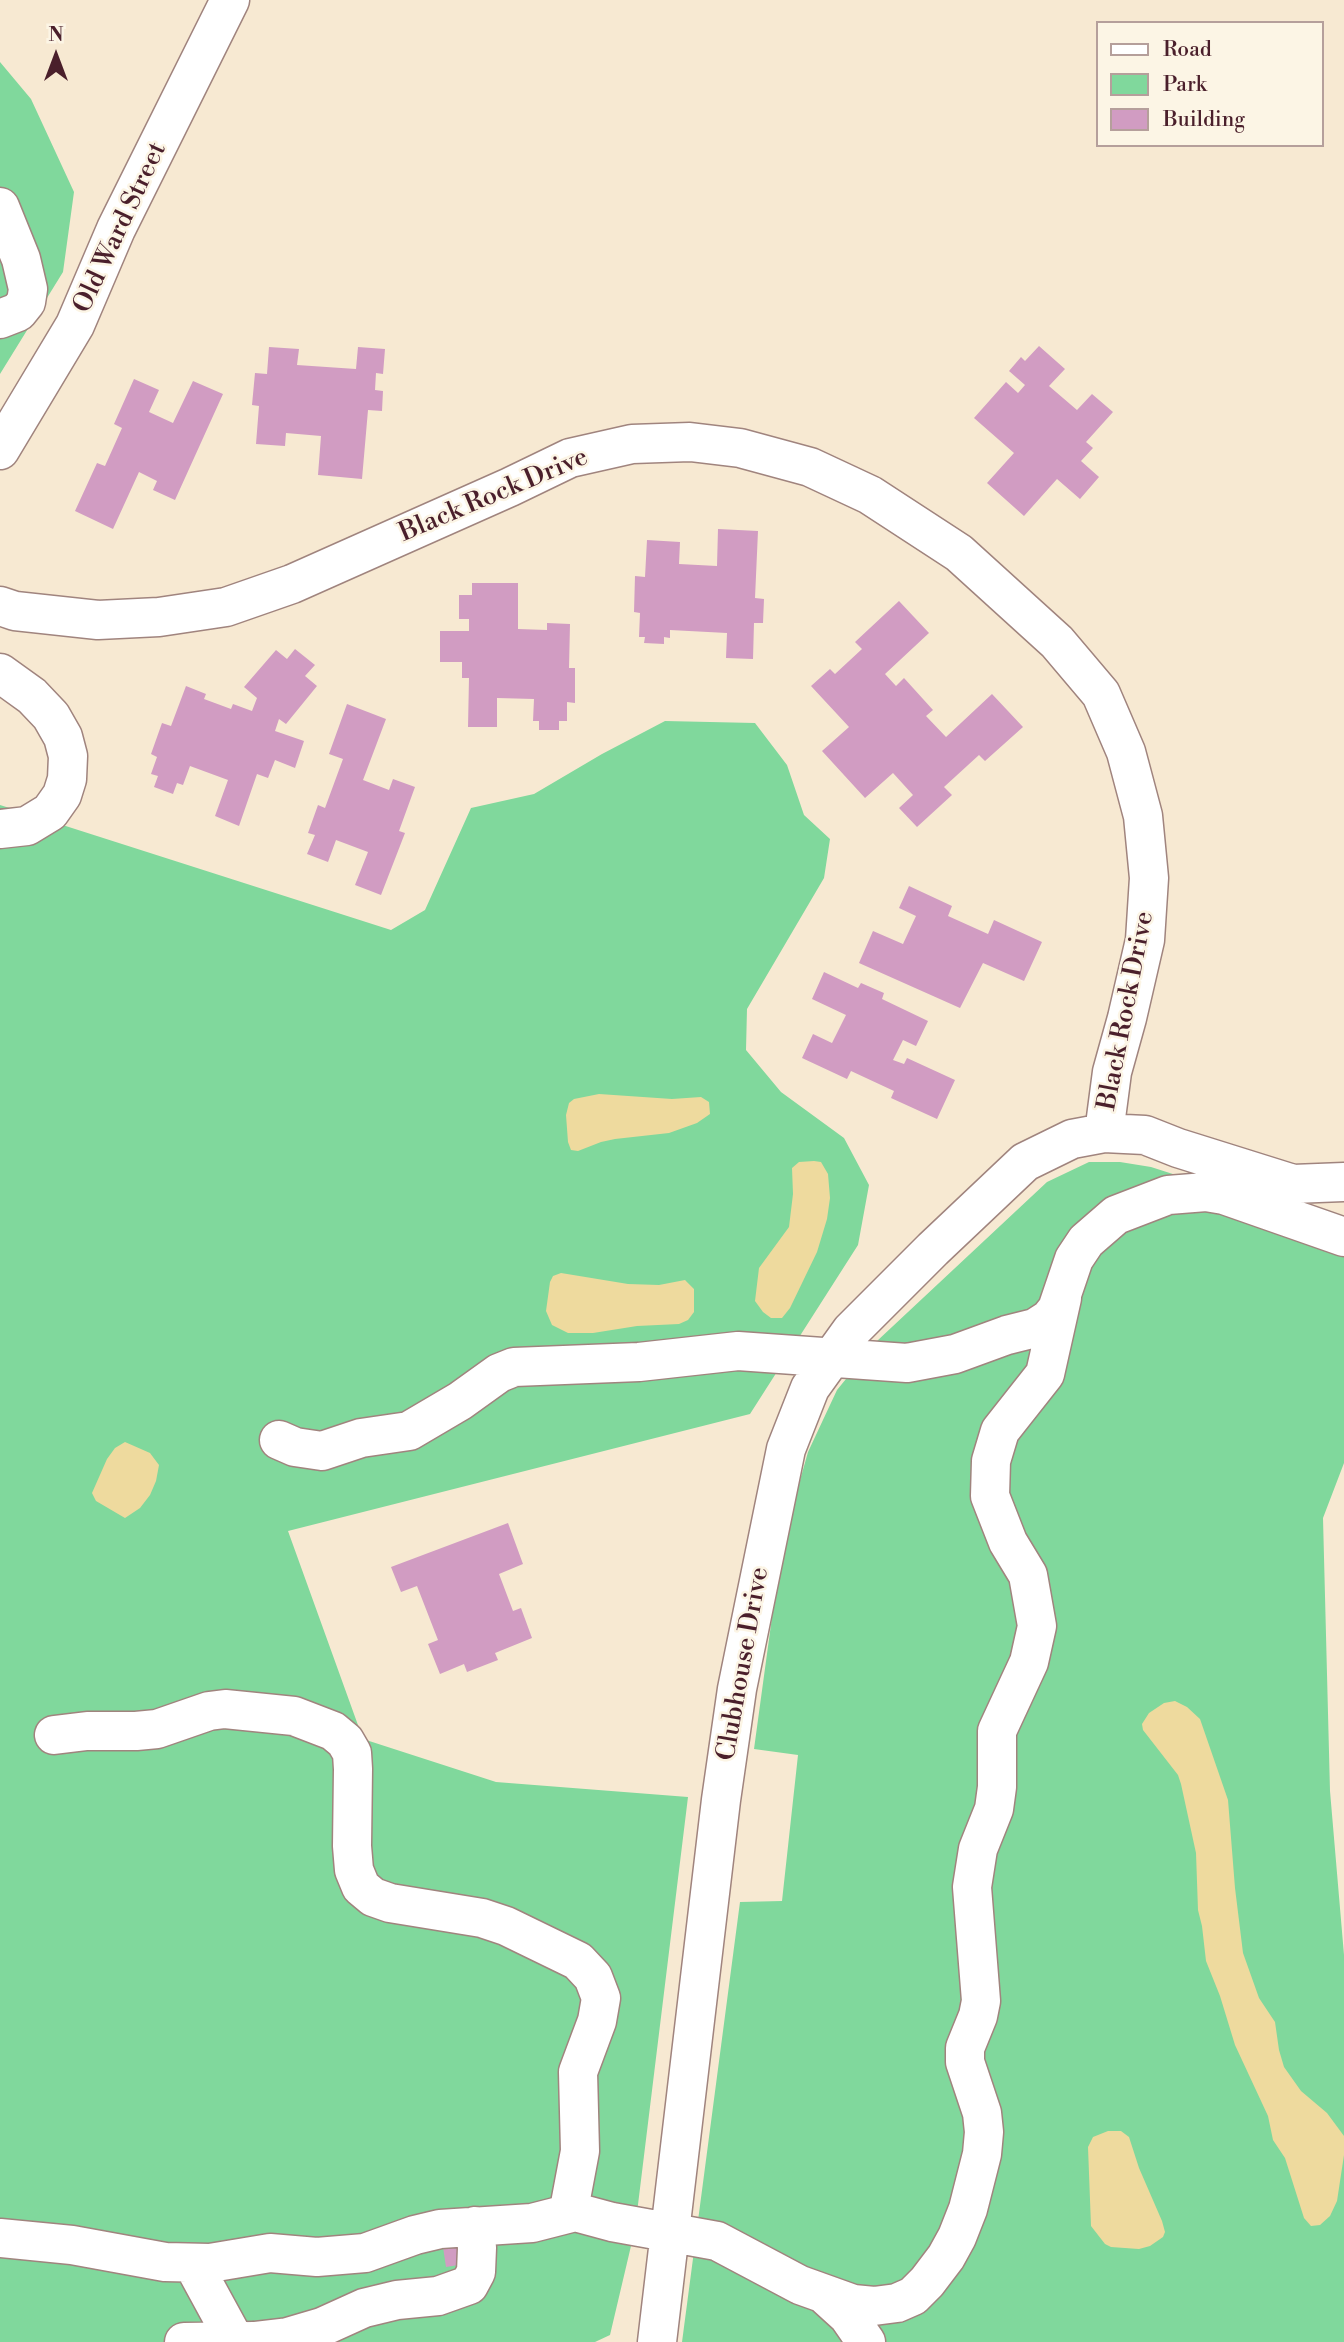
<!DOCTYPE html>
<style>
body{margin:0}
#map{position:relative;width:1344px;height:2342px;overflow:hidden;background:#f7e9d2;font-family:"Libre Bodoni",serif}
canvas{display:block}
.legend{position:absolute;left:1096px;top:21px;width:228px;height:126px;box-sizing:border-box;background:#fcf5e5;border:2px solid #b59f9b;margin:0;padding:9px 12px;list-style:none;font-size:21px;color:#4a1f2b}
.legend li{display:flex;align-items:center;gap:14px;height:35px}
.legend b{width:35px;border:2px solid #b59f9b}
.north{position:absolute;left:21px;top:21px;width:70px;height:70px;-webkit-text-stroke:5px #fcf5e5;paint-order:stroke;rotate:0deg;font-size:19px;font-weight:700;line-height:28px;text-align:center;color:#4a1f2b}
.north::after{content:'';display:block;margin:auto;width:24px;height:32px;background:#4a1f2b;clip-path:polygon(50% 0,100% 100%,50% 72%,0 100%)}
</style>
<div id="map">
<canvas width="1344" height="2342"></canvas>
<ul class="legend">
<li><b style="height:9px;background:#fff"></b>Road</li>
<li><b style="height:19px;background:#80d89c"></b>Park</li>
<li><b style="height:19px;background:#d19cc2"></b>Building</li>
</ul>
<div class="north">N</div>
</div>
<script>
const context = document.querySelector('canvas').getContext('2d');
context.lineJoin = 'round';
function fill(path, color) { context.fillStyle = color; context.fill(path, 'evenodd'); }
const toPath = rows => new Path2D(rows.map(r => 'M' + r).join(''));
function stroke(path, color, width, dash) { context.strokeStyle = color; context.lineWidth = width; context.lineCap = dash ? 'butt' : 'round'; context.setLineDash(dash || []); context.stroke(path); }
function drawText(font, color, halo, rows, align = 'center') {
  context.font = font + ' "Libre Bodoni",serif'; context.lineWidth = 5; context.setLineDash([]); context.textBaseline = 'middle'; context.strokeStyle = halo; context.fillStyle = color; for (const [text, x, y, turn = 0] of rows) {
    context.save(); context.translate(x, y); context.rotate((+turn || 0) * Math.PI / 180); context.textAlign = isNaN(turn) ? turn : align; if (halo) context.strokeText(text, 0, 0); context.fillText(text, 0, 0); context.restore();
  }
}
const green = toPath([
 [0,62,31,99,74,192,63,272,0,374],
 [665,721,755,723,787,765,804,815,830,839,824,878,747,1009,746,1050,781,1092,844,1138,869,1185,858,1245,750,1414,288,1531,363,1739,496,1782,688,1797,635,2229,610,2335,595,2342,0,2342,0,805,391,930,425,910,471,808,534,794,602,754],
 [1089,1162,1120,1162,1151,1167,1229,1192,1315,1215,1344,1216,1344,1463,1323,1518,1330,1791,1344,1955,1344,2342,682,2342,740,1902,782,1901,798,1755,754,1749,782,1544,808,1452,837,1390,877,1341,1047,1182]
]);
const sand = toPath([
 [599,1094,672,1099,701,1097,709,1102,710,1114,697,1123,669,1133,615,1139,601,1142,578,1151,571,1150,568,1142,566,1115,569,1103,574,1099],
 [814,1161,821,1162,828,1174,830,1198,827,1219,817,1252,790,1308,782,1318,771,1318,763,1312,755,1301,759,1268,789,1227,793,1194,792,1168,799,1162],
 [561,1273,628,1284,659,1285,685,1280,694,1289,694,1312,688,1320,679,1324,637,1326,593,1333,568,1333,552,1325,546,1311,550,1282,553,1276],
 [125,1442,150,1453,159,1465,156,1481,150,1495,140,1508,125,1518,96,1501,92,1493,107,1459,115,1448],
 [1175,1701,1187,1707,1200,1719,1228,1800,1235,1888,1243,1953,1259,1998,1275,2022,1279,2050,1284,2067,1301,2091,1327,2113,1344,2136,1344,2155,1337,2201,1330,2216,1320,2225,1311,2226,1304,2218,1285,2158,1273,2140,1268,2116,1235,2045,1220,1996,1206,1961,1202,1926,1198,1910,1196,1853,1181,1784,1178,1775,1143,1730,1142,1724,1149,1713,1164,1703],
 [1108,2131,1121,2131,1129,2137,1139,2168,1162,2221,1165,2232,1163,2237,1150,2246,1139,2249,1111,2247,1105,2244,1091,2226,1088,2147,1093,2137]
]);
const building = toPath([
 [1039,346,1065,369,1049,386,1077,410,1092,394,1113,412,1086,442,1093,448,1081,461,1099,477,1080,499,1057,479,1024,516,987,483,1014,453,974,418,1006,382,1018,393,1025,385,1009,371,1021,357,1025,361],
 [269,347,299,349,297,365,356,369,358,347,385,349,383,374,376,373,375,390,383,391,382,411,368,410,362,479,318,475,321,436,286,433,285,446,256,444,259,406,252,405,255,373,267,374],
 [134,379,159,390,149,412,173,423,193,381,223,394,175,500,153,490,157,481,139,472,113,529,75,511,97,463,105,466,122,428,114,424],
 [718,529,758,531,755,598,764,599,763,623,754,623,753,659,726,658,727,633,670,630,670,638,664,637,664,644,644,643,645,637,639,637,640,613,634,612,635,576,645,577,647,540,680,542,679,564,717,566],
 [472,583,518,583,518,629,547,630,547,623,570,624,569,668,575,668,575,703,567,702,567,721,559,721,559,730,539,730,539,721,533,721,534,699,497,698,497,727,468,727,469,678,462,678,462,662,440,662,440,631,469,631,469,619,459,619,459,595,472,595],
 [899,601,929,633,885,674,896,686,904,678,933,710,926,716,946,737,992,694,1023,727,985,761,979,755,944,787,952,795,917,827,899,808,913,795,893,773,865,798,822,751,849,727,811,686,830,669,835,674,862,649,855,642],
 [295,649,315,665,305,676,317,686,286,724,279,719,275,731,304,741,295,768,275,760,268,778,257,774,239,826,215,816,228,780,190,766,183,785,177,783,173,794,154,787,158,776,151,774,157,757,151,754,162,723,171,726,186,686,206,694,204,699,231,709,233,704,252,711,257,698,244,687,276,650,287,659],
 [347,704,386,719,363,780,389,790,393,779,415,787,399,831,405,833,381,895,355,885,368,852,336,840,328,862,307,854,315,835,308,833,318,805,325,808,343,759,329,754],
 [909,886,952,906,948,916,988,934,994,920,1042,942,1024,981,983,963,960,1008,859,963,873,931,903,944,916,916,899,908],
 [824,972,858,988,861,983,884,993,882,999,928,1021,916,1046,903,1040,893,1060,904,1064,907,1058,955,1080,937,1119,891,1098,894,1091,851,1071,847,1079,802,1058,813,1034,832,1043,846,1015,812,999],
 [508,1523,523,1564,499,1574,513,1611,521,1608,532,1638,495,1653,498,1660,467,1672,464,1664,440,1674,428,1644,438,1640,417,1586,401,1592,391,1567],
 [469,2244,471,2263,446,2267,443,2247]
]);
const minor = toPath([
 [0,207,21,259,28,289,26,302,18,312,0,319],
 [0,450,75,325,116,229,230,0],
 [0,606,15,611,98,620,159,617,226,607,292,584,510,487,570,458,632,444,690,442,740,448,810,467,870,495,959,553,1057,642,1101,694,1126,752,1143,816,1149,878,1145,940,1127,1018,1112,1072,1104,1133],
 [0,673,32,696,51,716,63,737,68,756,67,779,62,795,50,812,27,826,0,829],
 [279,1440,295,1447,322,1451,361,1438,409,1431,460,1401,499,1373,514,1367,639,1362,738,1351,907,1363,955,1354,1007,1335,1035,1328,1049,1319,1057,1309,1074,1259,1086,1241,1116,1215,1168,1195,1206,1192,1224,1195,1344,1237],
 [54,1735,87,1731,136,1731,157,1729,209,1711,225,1709,294,1716,333,1731,345,1741,352,1753,353,1769,352,1846,354,1870,361,1887,373,1897,390,1903,482,1918,506,1926,578,1961,593,1977,601,1998,597,2021,578,2072,580,2151,570,2204,575,2212,612,2222,717,2241,800,2285,853,2304,874,2306,897,2303,913,2296,927,2282,946,2257,957,2237,968,2209,982,2154,984,2132,982,2113,965,2062,965,2048,978,2016,981,2001,972,1887,978,1849,994,1809,997,1787,997,1731,1029,1662,1037,1626,1028,1575,1008,1542,990,1496,991,1461,1000,1431,1045,1374,1062,1298],
 [0,2238,72,2245,165,2262,210,2263,270,2253,317,2257,365,2253,415,2235,440,2229,532,2223,575,2212],
 [193,2264,235,2341],
 [826,2296,848,2316,866,2342],
 [184,2342,254,2341,288,2337,322,2327,364,2308,397,2300,438,2296,469,2285,476,2272,477,2248,475,2226],
 [657,2342,721,1800,737,1689,786,1449,810,1388,851,1331,933,1249,1025,1162,1072,1139,1104,1133,1145,1135,1178,1148,1293,1184,1344,1182]
]);
const streetNames = [
 ["Old Ward Street",121,228,-65],
 ["Black Rock Drive",494,496,-23],
 ["Black Rock Drive",1127,1011,-79],
 ["Clubhouse Drive",744,1664,-80]
];
fill(green, '#80d89c');
fill(sand, '#eeda9e');
fill(building, '#d19cc2');
stroke(minor, '#a0847e', 41);
stroke(minor, '#fff', 38);
drawText('26px', '#4a1f2b', '#fcf5e5', streetNames);
</script>
